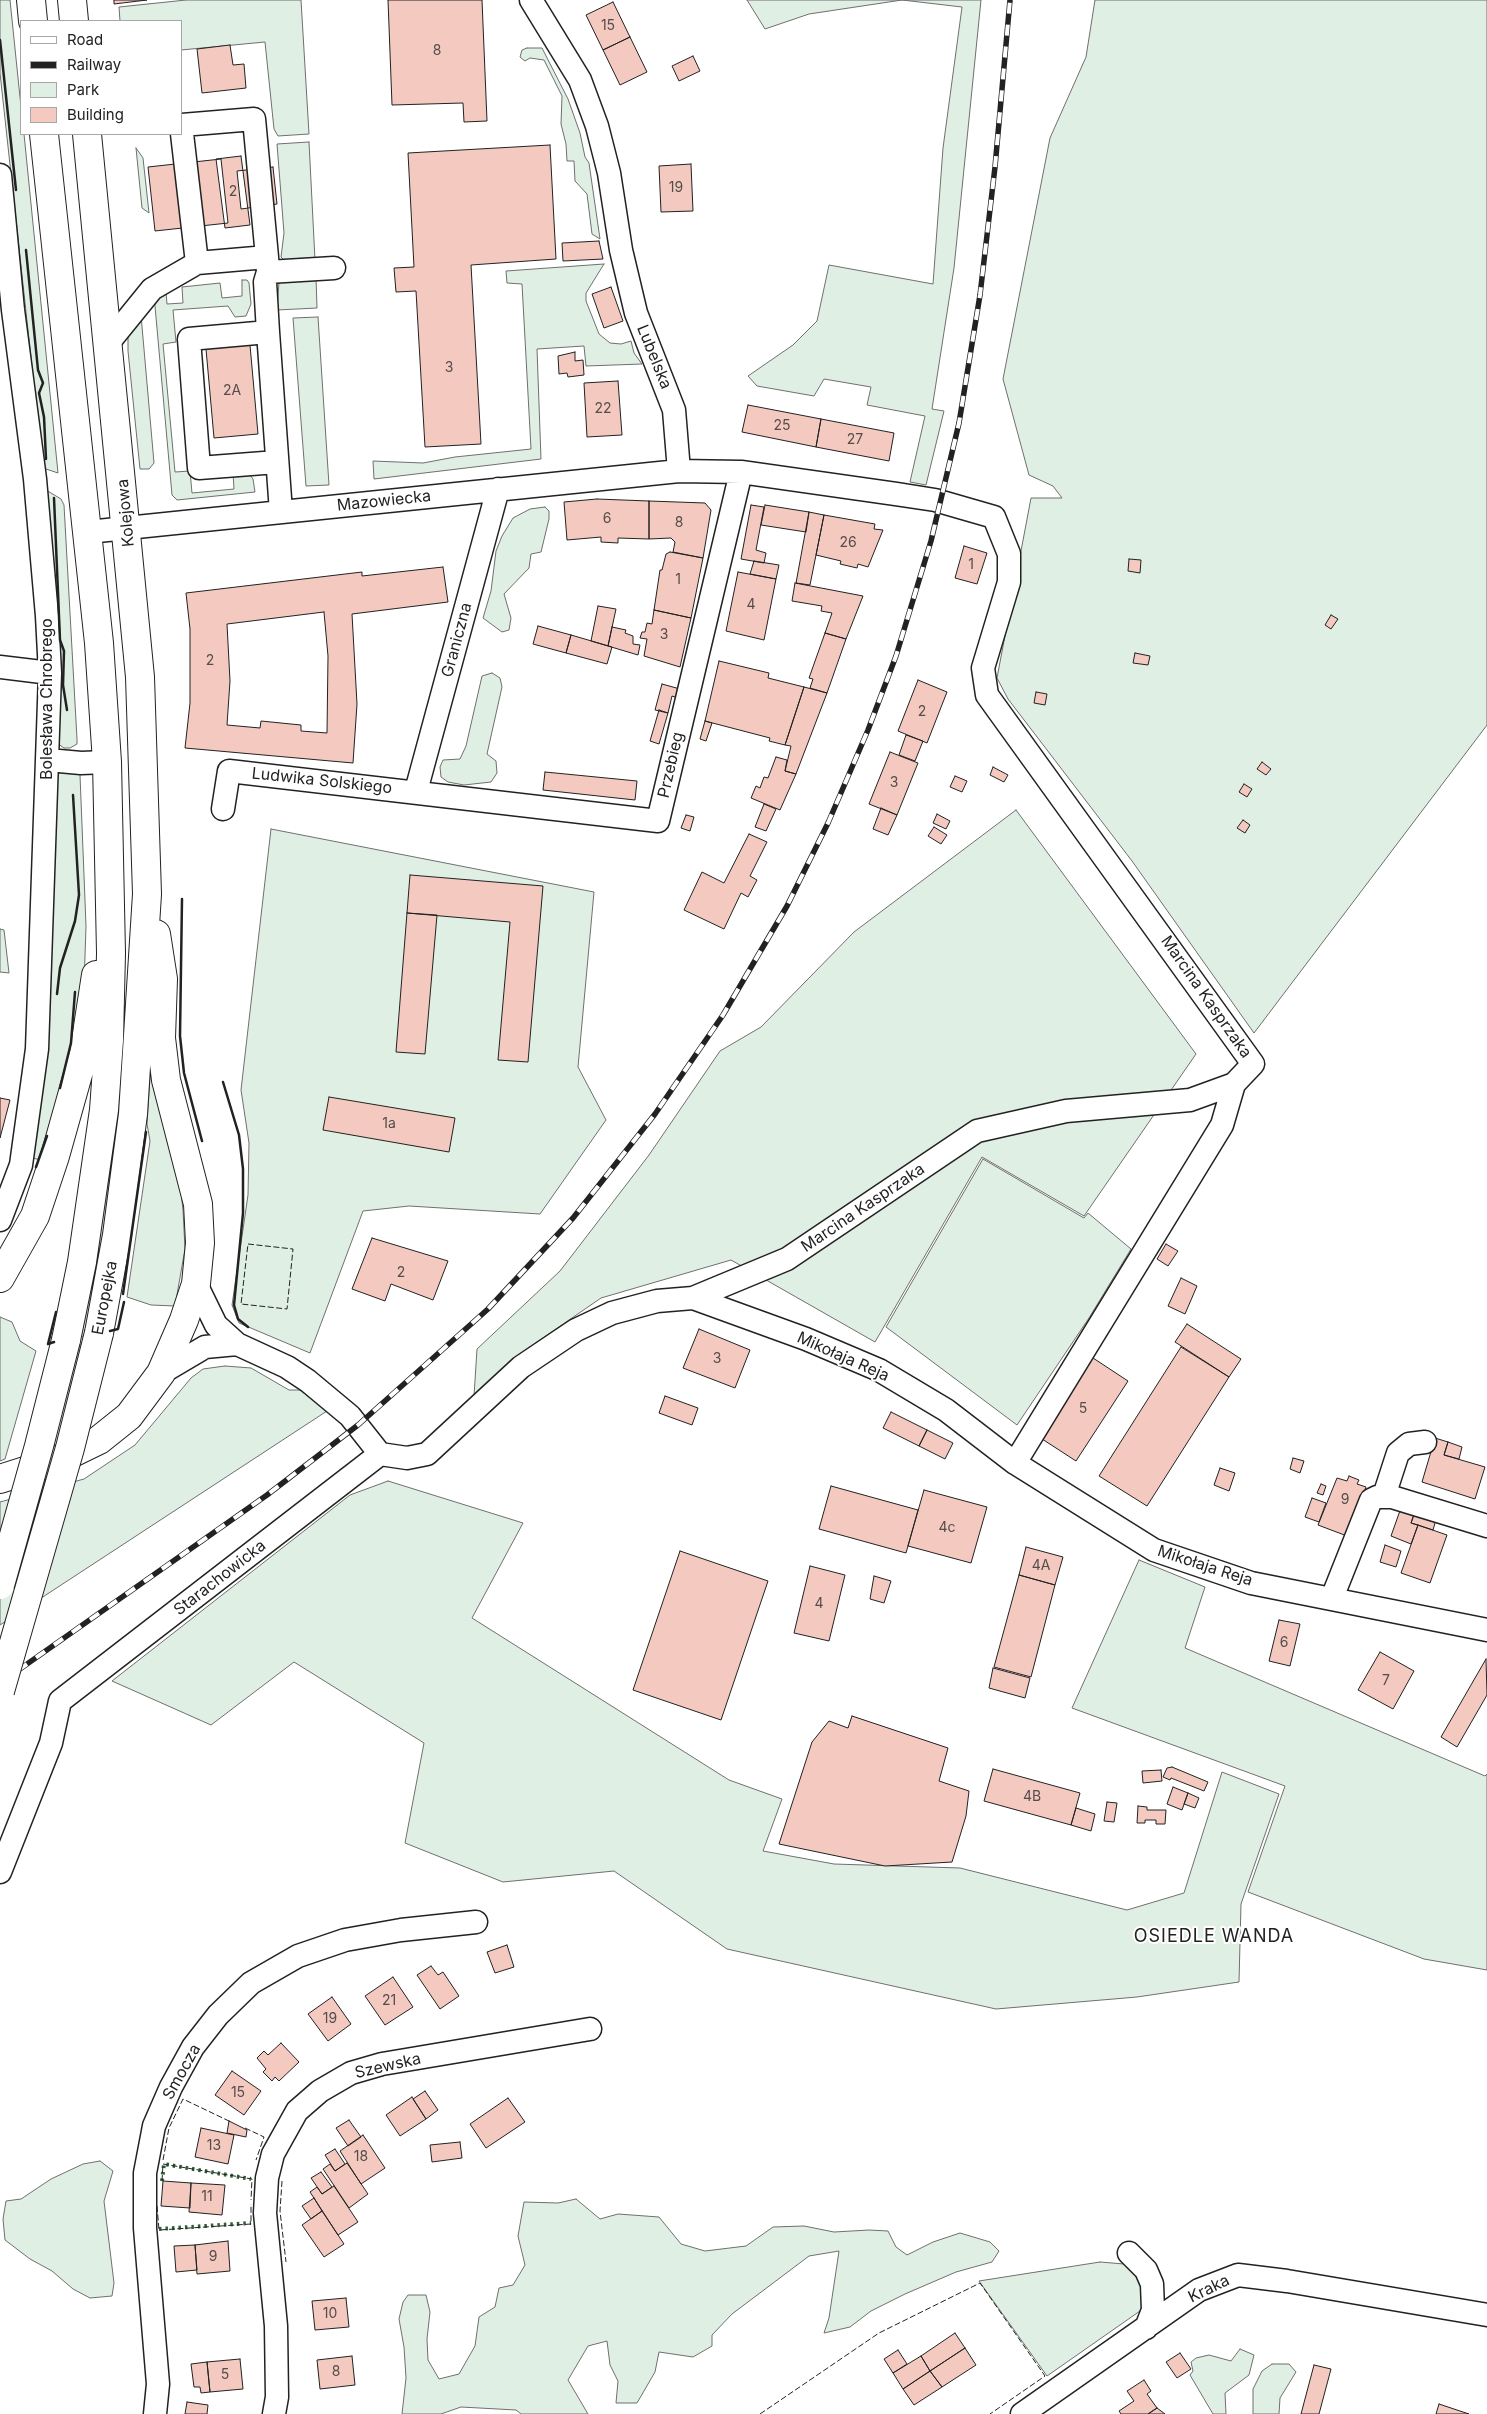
<!DOCTYPE html>
<meta charset="utf-8">
<style>
body{margin:0}
#map{position:relative;width:1487px;height:2414px;overflow:hidden;background:#fff;font-family:Inter,sans-serif}
canvas{display:block}
.legend{position:absolute;left:20px;top:20px;width:162px;height:115px;box-sizing:border-box;background:#fff;border:1px solid #a7a7a7;margin:0;padding:6px 9px;list-style:none;font-size:15px;color:#222}
.legend li{display:flex;align-items:center;gap:10px;height:25px}
.legend b{width:25px;border:1px solid #a7a7a7}
</style>
<div id="map">
<canvas width="1487" height="2414"></canvas>
<ul class="legend">
<li><b style="height:6px;background:#fff"></b>Road</li>
<li><b style="height:6px;background:#222"></b>Railway</li>
<li><b style="height:14px;background:#e0efe3"></b>Park</li>
<li><b style="height:14px;background:#f3c9c0"></b>Building</li>
</ul>
</div>
<script>
const context = document.querySelector('canvas').getContext('2d');
context.lineJoin = 'round';
function fill(path, color) { context.fillStyle = color; context.fill(path, 'evenodd'); }
const toPath = rows => new Path2D(rows.map(r => 'M' + r).join(''));
function stroke(path, color, width, dash) { context.strokeStyle = color; context.lineWidth = width; context.lineCap = dash ? 'butt' : 'round'; context.setLineDash(dash || []); context.stroke(path); }
function drawText(font, color, halo, rows, align = 'center') {
  context.font = font + ' Inter,sans-serif'; context.lineWidth = 4; context.setLineDash([]); context.textBaseline = 'middle'; context.strokeStyle = halo; context.fillStyle = color; for (const [text, x, y, turn = 0] of rows) {
    context.save(); context.translate(x, y); context.rotate((+turn || 0) * Math.PI / 180); context.textAlign = isNaN(turn) ? turn : align; if (halo) context.strokeText(text, 0, 0); context.fillText(text, 0, 0); context.restore();
  }
}
const green = toPath([
 [0,0,10,0,21,107,21,134,24,134,58,473,43,468,0,73,0,0],
 [186,0,301,0,309,134,278,136,274,129,265,42,181,50,181,21,120,21,119,7,186,0],
 [747,0,981,0,954,268,932,409,944,411,926,485,910,482,925,416,867,405,871,387,824,379,814,396,757,386,748,376,793,345,817,321,829,265,933,284,943,148,962,7,902,0,809,14,765,29,747,0],
 [1095,0,1487,0,1487,725,1254,1033,1132,861,1008,699,997,678,1031,498,1062,498,1053,486,1029,475,1003,379,1050,138,1086,57,1095,0],
 [527,48,542,48,568,99,580,133,585,157,589,163,600,239,592,234,587,194,575,181,574,161,567,161,566,144,561,124,562,96,544,60,530,58,525,61,520,57,522,50,527,48],
 [309,142,315,260,285,261,281,257,284,233,277,144,309,142],
 [136,148,143,158,149,213,142,208,136,148],
 [604,264,586,293,586,301,599,334,610,343,621,344,631,341,634,353,642,364,586,366,584,346,537,349,541,459,374,479,373,461,423,463,455,457,531,449,522,284,507,283,506,271,604,264],
 [316,277,317,308,277,310,279,282,316,277],
 [242,280,247,280,249,283,251,304,246,316,235,317,228,306,173,310,176,342,163,344,175,472,190,471,192,493,234,489,233,473,250,475,253,479,255,492,177,500,172,495,154,295,166,292,167,304,183,303,182,287,220,283,222,298,242,296,242,280],
 [141,315,154,463,149,469,140,469,128,351,128,334,141,315],
 [318,317,329,485,306,486,293,318,318,317],
 [46,490,61,499,64,505,77,739,77,744,70,748,64,748,57,743,46,490],
 [545,507,549,511,549,519,541,552,531,554,529,568,504,594,511,618,509,630,502,632,483,618,491,591,496,551,502,536,513,518,530,509,545,507],
 [492,673,500,678,502,687,487,754,496,761,497,773,491,782,464,785,448,782,441,777,440,767,443,760,460,759,466,746,482,676,492,673],
 [55,769,74,769,80,775,86,926,84,986,78,1036,41,1160,28,1157,55,769],
 [1016,810,1196,1054,1084,1216,982,1157,875,1342,731,1260,601,1298,518,1355,474,1396,477,1349,560,1271,649,1155,720,1051,761,1027,854,932,1016,810],
 [271,829,594,892,578,1067,606,1120,540,1214,409,1206,363,1211,310,1353,239,1323,232,1305,248,1195,249,1143,241,1090,271,829],
 [0,929,4,930,9,973,0,972,0,929],
 [121,1050,125,1050,121,1134,87,1335,80,1337,121,1050],
 [151,1062,181,1192,183,1210,185,1249,175,1306,151,1305,127,1297,150,1141,147,1124,151,1062],
 [983,1159,1084,1218,1088,1213,1131,1249,1089,1318,1017,1425,886,1327,983,1159],
 [0,1317,12,1322,20,1341,36,1351,5,1459,0,1461,0,1317],
 [225,1366,251,1368,289,1390,300,1390,327,1411,0,1625,0,1502,84,1479,135,1445,191,1378,203,1369,225,1366],
 [388,1481,523,1523,472,1618,729,1780,782,1799,763,1851,834,1864,960,1868,1127,1910,1184,1893,1222,1772,1279,1794,1241,1904,1239,1982,1137,1997,996,2009,727,1949,614,1871,503,1882,405,1843,424,1743,294,1662,211,1725,112,1681,350,1495,388,1481],
 [1139,1560,1205,1587,1185,1648,1485,1776,1487,1774,1487,1970,1424,1959,1248,1892,1285,1786,1072,1708,1139,1560],
 [100,2161,113,2171,104,2201,114,2283,112,2296,90,2298,73,2289,52,2271,30,2259,5,2240,3,2219,6,2201,21,2199,51,2179,83,2164,100,2161],
 [576,2199,600,2219,618,2214,659,2217,681,2244,705,2251,746,2246,773,2227,804,2226,834,2232,869,2230,888,2231,896,2247,907,2255,933,2242,960,2233,990,2242,999,2251,992,2262,956,2272,905,2294,871,2311,850,2327,824,2333,829,2318,839,2251,809,2256,732,2314,712,2335,712,2346,693,2357,659,2352,655,2372,637,2403,616,2403,618,2381,610,2365,607,2341,588,2346,568,2380,588,2414,521,2414,516,2410,461,2407,441,2414,402,2414,406,2378,404,2347,399,2319,403,2302,408,2295,426,2295,430,2312,427,2339,428,2360,439,2379,459,2374,475,2346,479,2317,495,2307,499,2288,513,2285,525,2265,518,2236,524,2202,558,2203,576,2199],
 [1100,2262,1124,2264,1142,2283,1144,2301,1140,2311,1047,2376,979,2281,1100,2262],
 [1240,2349,1254,2355,1249,2375,1225,2393,1226,2414,1213,2414,1190,2375,1193,2371,1191,2362,1196,2358,1209,2355,1231,2361,1240,2349],
 [1272,2364,1289,2364,1296,2372,1280,2398,1279,2414,1253,2414,1253,2389,1262,2371,1272,2364]
]);
const building = toPath([
 [114,0,147,0,114,4,114,0],
 [388,0,482,0,487,121,464,122,463,103,392,105,388,0],
 [613,2,630,37,603,50,586,15,613,2],
 [630,37,647,72,620,85,603,50,630,37],
 [230,45,233,65,244,64,246,88,202,93,197,49,230,45],
 [693,56,700,71,679,81,672,66,693,56],
 [550,145,556,259,471,265,481,444,425,447,416,291,396,292,394,268,414,267,408,153,550,145],
 [241,156,250,225,225,228,216,159,241,156],
 [221,159,228,223,155,231,148,167,221,159],
 [691,164,693,211,661,212,659,166,691,164],
 [273,167,277,204,241,209,237,171,273,167],
 [599,241,603,259,563,261,562,243,599,241],
 [611,287,623,321,604,328,592,294,611,287],
 [250,345,258,434,214,438,206,349,250,345],
 [575,352,575,361,583,360,584,375,568,377,567,373,559,374,558,356,575,352],
 [618,381,622,435,587,437,584,383,618,381],
 [748,405,821,419,816,447,742,432,748,405],
 [821,419,894,433,889,461,816,447,821,419],
 [597,499,649,501,649,539,618,538,618,543,601,542,601,537,567,540,564,502,597,499],
 [649,501,705,503,711,510,703,558,673,552,675,542,671,538,649,539,649,501],
 [751,505,764,507,756,550,766,553,764,563,741,559,751,505],
 [765,505,809,512,806,532,761,525,765,505],
 [809,512,824,515,810,585,796,583,809,512],
 [824,515,875,524,874,529,883,530,868,567,858,564,857,568,840,564,841,561,816,555,824,515],
 [964,546,987,553,977,584,955,578,964,546],
 [670,552,703,558,691,618,654,610,660,570,662,570,666,554,670,552],
 [1129,559,1141,560,1140,573,1128,571,1129,559],
 [754,561,779,565,776,579,750,574,754,561],
 [443,567,448,602,352,614,357,704,353,763,185,748,190,703,190,629,186,593,362,572,362,576,443,567],
 [324,612,328,656,327,733,301,731,301,725,261,721,260,728,227,725,230,681,227,624,324,612],
 [738,572,776,579,764,640,726,631,738,572],
 [795,583,863,596,846,639,825,633,832,613,821,611,822,606,792,601,795,583],
 [598,606,616,609,608,646,591,641,598,606],
 [654,610,691,618,680,667,644,656,647,639,640,638,642,632,645,632,647,623,652,624,654,610],
 [1331,615,1338,619,1331,629,1325,625,1331,615],
 [538,626,571,635,566,653,533,644,538,626],
 [612,627,626,630,625,633,633,636,633,644,640,645,638,655,608,646,612,627],
 [825,633,846,639,827,693,810,688,813,679,809,678,825,633],
 [571,635,612,647,607,664,566,653,571,635],
 [1135,653,1150,656,1148,665,1133,663,1135,653],
 [719,661,769,673,768,678,804,687,785,745,769,741,770,738,705,721,719,661],
 [918,680,947,692,927,743,898,731,918,680],
 [662,684,680,689,678,698,672,696,668,713,655,710,662,684],
 [804,687,827,693,796,774,785,771,791,746,785,745,804,687],
 [1036,692,1047,694,1045,705,1034,703,1036,692],
 [659,710,668,713,659,744,650,741,659,710],
 [705,721,712,723,706,741,700,739,705,721],
 [906,735,923,741,915,761,899,755,906,735],
 [890,752,918,763,897,815,869,804,890,752],
 [776,757,787,760,785,771,796,774,780,810,751,798,756,786,760,788,764,777,768,778,776,757],
 [1262,762,1271,769,1266,775,1257,769,1262,762],
 [993,767,1008,775,1004,782,990,775,993,767],
 [545,772,637,781,635,800,543,790,545,772],
 [955,776,967,781,962,792,950,787,955,776],
 [1244,784,1252,789,1247,797,1239,792,1244,784],
 [764,804,776,809,766,831,755,827,764,804],
 [881,808,897,815,888,835,873,829,881,808],
 [937,814,950,821,946,829,933,823,937,814],
 [686,815,694,817,690,831,681,828,686,815],
 [1243,820,1250,825,1245,833,1237,828,1243,820],
 [934,827,947,835,941,844,928,836,934,827],
 [749,834,767,842,750,876,757,880,748,897,741,893,724,929,684,910,702,872,724,883,749,834],
 [410,875,543,886,528,1062,498,1060,510,922,407,913,410,875],
 [407,913,437,915,425,1054,396,1052,407,913],
 [329,1097,455,1118,449,1152,323,1130,329,1097],
 [0,1098,10,1100,0,1138,0,1098],
 [372,1238,448,1261,433,1300,391,1284,385,1301,352,1289,372,1238],
 [1166,1244,1178,1251,1168,1266,1157,1259,1166,1244],
 [1181,1278,1197,1286,1185,1314,1168,1306,1181,1278],
 [1187,1324,1241,1359,1229,1377,1175,1342,1187,1324],
 [699,1329,750,1350,735,1388,683,1368,699,1329],
 [1181,1347,1229,1377,1147,1506,1099,1476,1181,1347],
 [1090,1356,1128,1381,1076,1461,1039,1437,1090,1356],
 [665,1396,698,1408,692,1425,659,1413,665,1396],
 [891,1412,927,1430,919,1446,883,1428,891,1412],
 [927,1430,953,1443,945,1459,919,1446,927,1430],
 [1435,1438,1448,1442,1444,1455,1485,1467,1475,1499,1422,1482,1435,1438],
 [1448,1442,1462,1447,1459,1459,1444,1455,1448,1442],
 [1293,1458,1304,1461,1300,1473,1290,1469,1293,1458],
 [1220,1468,1235,1473,1229,1491,1214,1485,1220,1468],
 [1349,1476,1359,1480,1357,1484,1366,1487,1347,1536,1318,1525,1337,1478,1347,1481,1349,1476],
 [1321,1484,1326,1486,1323,1495,1317,1493,1321,1484],
 [831,1486,918,1510,906,1553,819,1529,831,1486],
 [924,1490,987,1507,971,1563,908,1546,924,1490],
 [1312,1498,1326,1503,1319,1522,1305,1517,1312,1498],
 [1402,1505,1416,1509,1411,1523,1418,1525,1411,1544,1391,1536,1402,1505],
 [1416,1509,1437,1516,1433,1530,1411,1523,1416,1509],
 [1418,1525,1447,1535,1430,1583,1401,1573,1418,1525],
 [1385,1545,1401,1551,1396,1567,1380,1562,1385,1545],
 [1026,1547,1063,1557,1055,1585,1019,1575,1026,1547],
 [680,1551,768,1581,721,1720,633,1690,680,1551],
 [810,1566,845,1575,829,1641,794,1633,810,1566],
 [1019,1575,1055,1585,1031,1677,994,1667,1019,1575],
 [874,1576,891,1581,884,1603,870,1599,874,1576],
 [1279,1620,1300,1624,1290,1666,1269,1661,1279,1620],
 [1380,1652,1414,1671,1393,1709,1358,1690,1380,1652],
 [1486,1659,1487,1695,1457,1747,1441,1737,1486,1659],
 [993,1668,1030,1678,1025,1698,989,1688,993,1668],
 [852,1716,948,1748,939,1781,969,1791,966,1816,952,1862,885,1866,779,1844,812,1742,829,1721,848,1728,852,1716],
 [1172,1767,1208,1782,1204,1791,1171,1778,1170,1780,1163,1777,1167,1768,1172,1767],
 [993,1769,1080,1793,1071,1825,984,1801,993,1769],
 [1161,1770,1162,1781,1143,1783,1142,1771,1161,1770],
 [1173,1787,1188,1793,1182,1810,1167,1804,1173,1787],
 [1188,1793,1199,1798,1195,1808,1184,1804,1188,1793],
 [1107,1802,1117,1803,1114,1822,1104,1821,1107,1802],
 [1138,1806,1147,1807,1147,1810,1166,1810,1165,1824,1156,1824,1156,1820,1145,1820,1145,1823,1137,1823,1138,1806],
 [1076,1808,1095,1814,1091,1831,1071,1825,1076,1808],
 [507,1945,514,1967,495,1973,487,1952,507,1945],
 [431,1966,438,1975,443,1972,459,1996,440,2009,417,1975,431,1966],
 [393,1977,413,2007,385,2025,365,1996,393,1977],
 [332,1997,351,2024,328,2041,308,2014,332,1997],
 [281,2043,299,2062,279,2081,275,2077,272,2081,263,2072,266,2069,257,2058,264,2051,268,2055,281,2043],
 [232,2071,261,2091,244,2115,215,2095,232,2071],
 [425,2091,438,2110,426,2119,413,2099,425,2091],
 [412,2097,426,2119,400,2136,386,2115,412,2097],
 [508,2098,525,2122,486,2148,470,2124,508,2098],
 [349,2120,361,2137,348,2146,336,2128,349,2120],
 [229,2121,247,2130,246,2137,227,2133,229,2121],
 [201,2128,234,2135,228,2164,195,2157,201,2128],
 [363,2135,385,2168,361,2184,340,2151,363,2135],
 [460,2142,462,2158,432,2162,430,2145,460,2142],
 [335,2149,345,2164,335,2171,325,2155,335,2149],
 [347,2163,368,2194,349,2208,323,2169,330,2164,335,2171,347,2163],
 [321,2172,332,2187,322,2194,311,2178,321,2172],
 [163,2181,191,2183,190,2208,161,2206,163,2181],
 [191,2183,225,2185,222,2215,189,2212,191,2183],
 [334,2186,358,2222,338,2235,310,2192,317,2187,322,2194,334,2186],
 [314,2198,322,2211,311,2219,302,2206,314,2198],
 [322,2211,344,2244,324,2257,302,2225,322,2211],
 [228,2241,230,2271,197,2274,195,2245,228,2241],
 [195,2245,197,2270,176,2272,174,2246,195,2245],
 [346,2298,349,2327,315,2330,312,2301,346,2298],
 [955,2333,965,2348,930,2371,921,2356,955,2333],
 [965,2348,976,2365,942,2387,930,2371,965,2348],
 [898,2350,907,2364,893,2373,884,2359,898,2350],
 [1180,2353,1191,2369,1177,2378,1166,2362,1180,2353],
 [352,2356,355,2385,320,2389,317,2360,352,2356],
 [921,2356,930,2371,903,2389,893,2373,921,2356],
 [240,2359,243,2389,210,2392,207,2362,240,2359],
 [207,2362,210,2392,201,2393,200,2387,194,2387,191,2364,207,2362],
 [1314,2365,1331,2369,1319,2414,1301,2414,1314,2365],
 [930,2371,942,2387,914,2405,903,2389,930,2371],
 [1144,2380,1151,2391,1147,2394,1157,2408,1148,2414,1121,2414,1119,2411,1134,2401,1127,2391,1144,2380],
 [187,2402,208,2405,207,2414,185,2414,187,2402],
 [1439,2404,1469,2414,1436,2414,1439,2404],
 [1157,2408,1165,2414,1148,2414,1157,2408]
]);
const minor = toPath([
 [531,0,580,80,597,126,609,173,621,250,636,313,674,410,679,471],
 [182,125,254,119,267,257,268,272,265,282,268,332,281,512],
 [0,175,13,310,35,479,47,616,50,673,37,1049,21,1165,0,1220],
 [197,263,267,257],
 [268,272,334,268],
 [268,332,189,339,199,468,277,462],
 [109,342,152,289,197,263,181,125],
 [88,532,679,471,741,472,896,494,935,500,994,517,1009,554,1009,582,983,668,987,695,1253,1064,1234,1084,1190,1100,1066,1111,977,1131,787,1259,693,1298],
 [0,667,50,673],
 [48,760,81,763,107,762],
 [416,791,498,489],
 [223,809,229,771,658,821,741,472],
 [196,1284,216,1325,237,1344,287,1367,308,1381,350,1416,380,1454,407,1458,427,1454,521,1367,576,1330,612,1313,657,1301,693,1298,806,1339,879,1370,946,1410,1015,1463,1154,1550,1251,1583,1487,1630],
 [161,1373,205,1347,237,1344],
 [1015,1463,1222,1125,1234,1084],
 [1384,1496,1398,1453,1409,1444,1425,1442],
 [1332,1598,1371,1500,1377,1497,1392,1497,1487,1526],
 [0,1872,51,1743,60,1701,380,1454],
 [1129,2253,1146,2270,1152,2284,1153,2310,1146,2328],
 [155,2414,158,2384,145,2228,145,2173,154,2126,171,2087,193,2047,218,2015,251,1983,298,1956,345,1940,401,1930,476,1922],
 [274,2414,277,2397,276,2326,265,2213,267,2178,273,2154,297,2111,320,2091,351,2073,382,2064,590,2029],
 [1022,2414,1199,2290,1238,2275,1287,2281,1487,2315]
]);
const major = toPath([
 [31,0,33,21],
 [72,0,74,21],
 [44,134,99,643,107,762,111,953,109,1040,104,1110,82,1262,66,1340],
 [87,134,140,677,147,894,133,1114,117,1235,99,1333],
 [0,1278,35,1216,55,1156,84,1053,96,975],
 [0,1479,56,1461,99,1440,129,1416,161,1373,184,1320,196,1284,200,1243,198,1204,166,1080,161,1038,163,979,156,934]
]);
const rail = toPath([
 [0,1683,267,1495,358,1425,488,1309,573,1218,655,1114,723,1015,787,906,828,823,868,730,896,656,931,541,959,423,980,295,995,167,1010,0]
]);
const majorBridge = toPath([
 [0,1585,39,1446,66,1340],
 [0,1691,70,1448,99,1333]
]);
const hedge = toPath([
 [162,2181,164,2164,251,2179],
 [159,2229,251,2223]
]);
const fence = toPath([
 [248,1244,293,1249,287,1309,241,1304,248,1244],
 [245,2128,264,2137,256,2160],
 [163,2160,169,2128,183,2099,231,2122],
 [162,2181,163,2164,252,2179,251,2200],
 [282,2181,280,2211,286,2262],
 [157,2206,159,2230,251,2224,251,2204],
 [760,2414,879,2333,980,2283,1045,2376,990,2414]
]);
const wall = toPath([
 [0,40,16,190],
 [26,250,38,370,43,383,39,393,44,417,46,459],
 [54,498,60,640,64,651,63,685,67,710],
 [182,899,180,1036,184,1073,202,1141],
 [57,994,60,968,75,921,79,895,73,795],
 [223,1082,239,1135,243,1169,243,1213,234,1305,238,1319,248,1327],
 [60,1088,71,1043,75,992],
 [36,1167,47,1136],
 [123,1294,146,1132],
 [110,1331,118,1329,124,1302],
 [54,1342,48,1344,56,1312]
]);
const numberNames = [
 ["15",608,26],
 ["8",437,51],
 ["19",676,188],
 ["2",233,192],
 ["3",449,368],
 ["2A",232,391],
 ["22",603,409],
 ["25",782,426],
 ["27",855,440],
 ["6",607,519],
 ["8",679,523],
 ["26",848,543],
 ["1",971,565],
 ["1",678,580],
 ["4",751,605],
 ["3",664,635],
 ["2",210,661],
 ["2",922,712],
 ["3",894,783],
 ["1a",389,1124],
 ["2",401,1273],
 ["3",717,1359],
 ["5",1083,1409],
 ["9",1345,1500],
 ["4c",947,1528],
 ["4A",1041,1566],
 ["4",819,1604],
 ["6",1284,1643],
 ["7",1386,1681],
 ["4B",1032,1797],
 ["21",389,2001],
 ["19",330,2019],
 ["15",238,2093],
 ["13",214,2146],
 ["18",361,2157],
 ["11",207,2197],
 ["9",213,2257],
 ["10",330,2314],
 ["8",336,2372],
 ["5",225,2375]
];
const streetNames = [
 ["Lubelska",654,357,68],
 ["Mazowiecka",384,501,-6],
 ["Kolejowa",126,513,-95],
 ["Graniczna",457,640,-75],
 ["Bolesława Chrobrego",47,699,-90],
 ["Przebieg",671,765,-77],
 ["Ludwika Solskiego",322,781,6],
 ["Marcina Kasprzaka",1206,997,55],
 ["Marcina Kasprzaka",863,1208,-34],
 ["Europejka",105,1298,-79],
 ["Mikołaja Reja",843,1357,24],
 ["Mikołaja Reja",1205,1566,18],
 ["Starachowicka",220,1578,-38],
 ["Szewska",388,2066,-13],
 ["Smocza",182,2072,-61],
 ["Kraka",1209,2289,-26]
];
const neighbourhoodNames = [
 ["OSIEDLE WANDA",1214,1937]
];
fill(green, '#e0efe3');
stroke(green, '#6f6f6f', 1);
fill(building, '#f3c9c0');
stroke(building, '#222', 1);
stroke(minor, '#222', 25);
stroke(major, '#222', 30);
stroke(minor, '#fff', 22);
stroke(major, '#fff', 28);
stroke(rail, '#222', 5.5);
stroke(rail, '#fff', 4, [11]);
stroke(majorBridge, '#222', 30, []);
stroke(majorBridge, '#fff', 28);
stroke(hedge, '#2f5e38', 4, [2.5, 4]);
stroke(fence, '#222', 1, [6, 2.5]);
stroke(wall, '#222', 2.5);
drawText('14px', '#564c4a', null, numberNames);
drawText('16px', '#222', '#fff', streetNames);
context.letterSpacing = '1px';
drawText('18px', '#222', '#fff', neighbourhoodNames);
context.letterSpacing = '0px';
</script>
